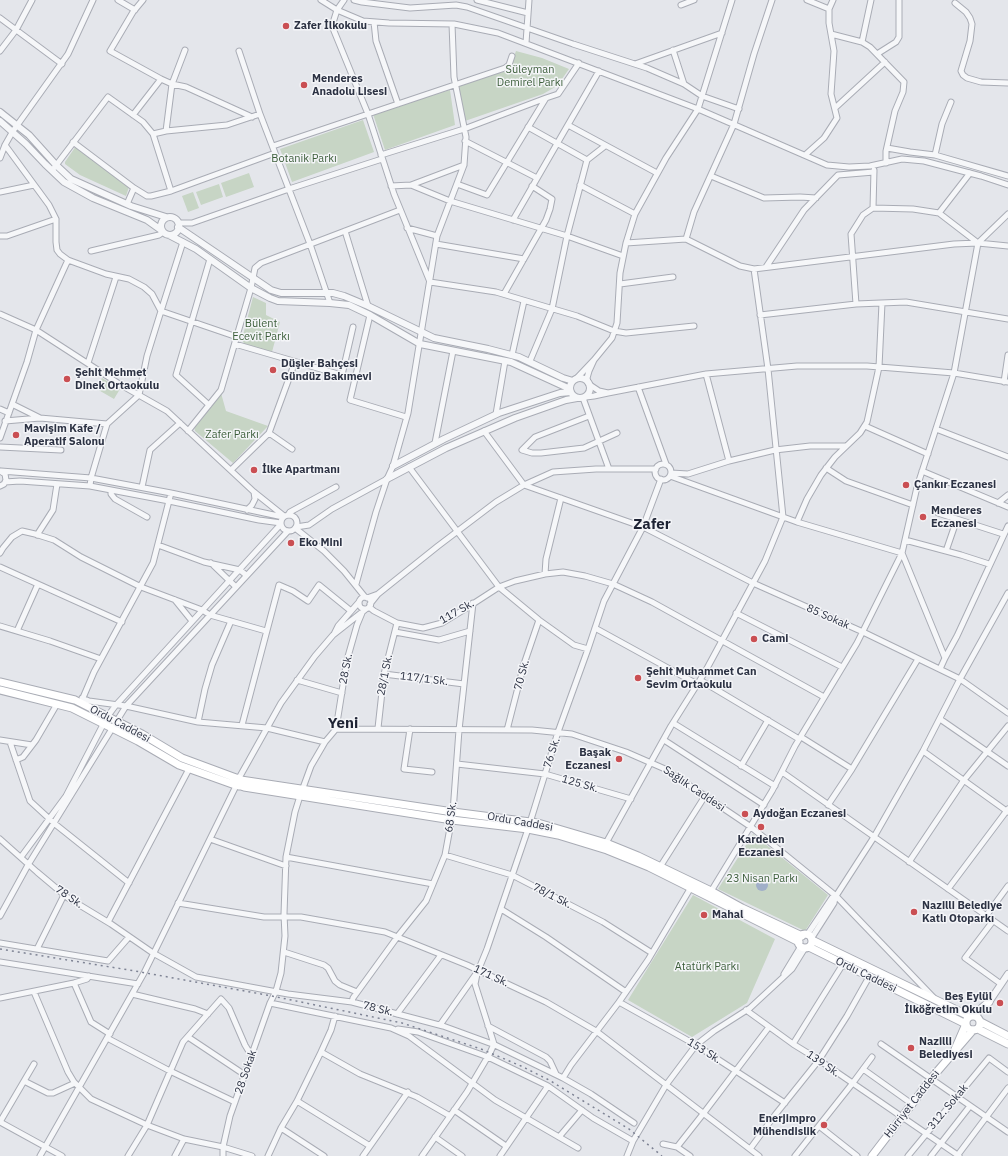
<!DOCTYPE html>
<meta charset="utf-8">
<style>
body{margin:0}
canvas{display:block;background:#e4e6eb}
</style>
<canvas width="1008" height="1156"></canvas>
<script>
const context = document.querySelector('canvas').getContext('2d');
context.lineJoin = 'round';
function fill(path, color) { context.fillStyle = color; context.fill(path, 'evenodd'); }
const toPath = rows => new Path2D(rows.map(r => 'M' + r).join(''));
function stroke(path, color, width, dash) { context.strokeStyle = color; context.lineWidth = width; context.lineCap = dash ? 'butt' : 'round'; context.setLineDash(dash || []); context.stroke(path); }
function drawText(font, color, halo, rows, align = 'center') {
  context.font = font + ' "IBM Plex Sans",sans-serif'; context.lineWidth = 3; context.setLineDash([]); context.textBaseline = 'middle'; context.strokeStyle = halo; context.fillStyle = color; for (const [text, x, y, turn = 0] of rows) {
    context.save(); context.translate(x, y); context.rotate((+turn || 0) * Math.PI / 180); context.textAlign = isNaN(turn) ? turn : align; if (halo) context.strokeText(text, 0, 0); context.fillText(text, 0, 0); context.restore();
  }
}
const green = toPath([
 [516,51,542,58,569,69,557,86,543,94,465,121,459,86,509,70],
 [450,90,455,125,385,150,373,114],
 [363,120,374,152,292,182,280,149],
 [76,146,129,187,126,196,80,175,65,164,65,162],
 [249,173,254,187,226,197,221,183],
 [219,184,223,197,201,205,196,192],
 [193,192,199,208,188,212,182,196],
 [253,297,266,303,266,315,280,322,272,352,244,344,242,339],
 [102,378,120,389,114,399,95,388],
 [221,393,226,411,268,426,233,463,195,431,194,427],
 [753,834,828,895,805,931,718,889],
 [693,895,775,939,747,1003,692,1037,628,1000]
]);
const water = toPath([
 '756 885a6 6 0 1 1 12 0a6 6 0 1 1-12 0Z'
]);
const minor = toPath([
 [118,0,135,10],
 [143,0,133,12,110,51,161,79,172,84,186,87,252,117],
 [321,0,337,10,363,21,389,23,454,24,498,33,698,109,827,165,849,167,870,166,902,159,924,161,981,176,1008,185],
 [354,0,362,2,410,8,456,5,467,7,573,44,647,68,684,84,702,96,739,109],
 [477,0,528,13],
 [955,3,966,12,970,18,972,24,970,41,961,71,963,75,967,78,981,82,1008,83],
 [681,5,694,0],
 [829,9,833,0],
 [0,18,62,64],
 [374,22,376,41,398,104],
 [831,34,862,42,870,47,904,82,903,92,895,111,886,151,886,163],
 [862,42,871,0],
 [526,43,529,0],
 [673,50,684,84],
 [0,51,16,30,32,0],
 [877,54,896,42,899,37,899,0],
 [512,56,509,65,505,68,368,114,394,194,430,282,496,292,577,316,614,331,626,333,694,326],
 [635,64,722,33],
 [835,108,885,62],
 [260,114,310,244,330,303],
 [133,115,161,79],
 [568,125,657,173],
 [528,127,587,160],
 [166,131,227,125,260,114,239,51],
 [153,134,171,191,275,153],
 [465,141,537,178],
 [73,142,134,188,127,204],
 [5,145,49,205,56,219,56,242,57,250,60,254,68,260,106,274,129,279,144,287,152,294,161,311,147,356,139,395,107,424,91,478,90,486],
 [273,146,368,114,332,26,337,10,344,0],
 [887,148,910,152,935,155,1008,176],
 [381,155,464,129,546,98],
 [805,155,824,138,837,118,831,94,834,51,829,23,829,9,807,0],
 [935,155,942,124,951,102],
 [0,158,5,145,13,131,68,54,93,0],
 [54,168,108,97,143,122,153,134,166,131,172,84,185,50],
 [711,176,764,198,800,197,816,198],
 [457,184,487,195,546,98,558,94,579,63],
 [411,185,464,165],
 [580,185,635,214],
 [391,186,411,185,450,201,567,236,623,256],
 [134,188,147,196,151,196,171,191],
 [0,192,34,185],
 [873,208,874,170],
 [939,213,970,173],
 [513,220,599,71],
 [178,223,192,223,289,189,382,159],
 [407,228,437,236],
 [345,231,368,306],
 [0,236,7,236,56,219],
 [686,239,694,212,734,124,754,54,772,0],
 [183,242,161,311,237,337],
 [626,243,686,239,740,266,754,269,954,244,978,243,1008,246],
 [436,244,524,259],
 [91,251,159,235,163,232],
 [68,260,36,330,121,385,167,411,254,492,284,516],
 [766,267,804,210,838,175,874,172],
 [620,284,673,277],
 [504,294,546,220,550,209,552,199,532,186],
 [856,304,851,234,863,215,873,208,913,209,939,213,978,243],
 [0,314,36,330,27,362,0,438],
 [370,315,350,400,406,417],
 [760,315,856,304,906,302,1008,319],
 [235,344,355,379],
 [512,355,524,301],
 [594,360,612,338,617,323,620,273,626,243,635,214,666,158,698,109,732,0],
 [530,361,552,309,567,236,587,160,605,146],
 [88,363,116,277],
 [706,374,729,461],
 [342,375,353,327],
 [576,379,594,360,589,371,587,378,588,383],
 [1004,382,1008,355],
 [638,387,666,464],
 [608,393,706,374,797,366,867,366,954,373,1008,382],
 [586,397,594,396,608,393,599,391,590,385],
 [583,398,609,469],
 [12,404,40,418,107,424],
 [209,405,176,375,210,259],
 [0,409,9,413],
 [496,414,505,361],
 [589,416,535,437,522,450,532,453,541,453,584,448,617,433],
 [5,421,40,418],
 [865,426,928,454],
 [936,429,1008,457],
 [188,431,221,390,251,288,255,268,261,263,400,210],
 [484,431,524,485,643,527,753,583,863,632,960,679,1008,713],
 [269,433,292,449],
 [435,443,453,351],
 [0,447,61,450],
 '655 472a8 8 0 1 1 16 0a8 8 0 1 1-16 0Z',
 [409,467,499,587,539,620,574,645,588,649],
 [826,468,846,481,913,505],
 [231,470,269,433,295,362],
 [1,471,91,478,171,493,283,517],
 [922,471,1008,507],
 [671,473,688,474,729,461,775,450,810,446,845,446],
 [670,476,797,522,902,553,945,658,940,669],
 [5,482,20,481,90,486,169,501,259,520,281,523],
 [0,486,4,484,6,480,5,474,0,471],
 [142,487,150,450,180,423],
 [111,490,111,494,115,499,147,517],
 [998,503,1008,495],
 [247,510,252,505,255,499,254,492],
 [938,513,1003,534],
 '281 523a8 8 0 1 1 16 0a8 8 0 1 1-16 0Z',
 [288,515,290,512,336,487],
 [797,522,807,499,821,475,835,457,860,433,867,422,879,367,882,303],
 [296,527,309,525,332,509,387,479],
 [295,528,324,551,344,571,365,597],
 [37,535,53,510,57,484],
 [905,540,961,555,989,564],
 [158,545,204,562,240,570,246,575],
 [946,551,957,519],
 [0,553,3,548,12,537,22,531,35,534,54,540,81,557,141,587,202,610,210,615,266,631],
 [211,563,236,587],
 [0,567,122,622],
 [545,574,546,559,561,498],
 [356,584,376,512,387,479,393,466,408,413,437,236,464,165,466,137,454,77,452,24],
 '359 603a6 6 0 1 1 12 0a6 6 0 1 1-12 0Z',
 [367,598,378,594],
 [175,600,192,621],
 [370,604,378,594,438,546,496,502,524,485,553,472,596,469,656,469],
 [369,607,374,611,397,623,423,628,442,623,465,609,499,587,515,581,545,574,563,572,585,576,613,584,652,602,824,697],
 [736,613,842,667],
 [0,626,50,641,101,659],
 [595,628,697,684],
 [17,631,38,584],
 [395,632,439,640,470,631],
 [334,634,338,626,359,602],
 [945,658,957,636,1008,526],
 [384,674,464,684],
 [297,680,342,693],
 [700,680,799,739],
 [82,698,89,701,126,706,198,722,267,728,325,742],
 [82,700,94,672,153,563,171,493],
 [940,719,1008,766],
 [198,722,205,689,212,665,231,621],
 [673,723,775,786],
 [242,725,279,585,293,591,308,601,319,585,351,611],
 [378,728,384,674,397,623],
 [336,729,532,730,572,734,626,752,665,769,751,827,836,896,933,997],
 [336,729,347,660,357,625,362,613],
 [410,729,404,769,432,772],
 [507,730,524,664,539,620],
 [801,737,852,769],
 [0,740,32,745],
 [664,740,764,805],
 [10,742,30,801,55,824,129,883],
 [923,751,1008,812],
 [16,760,23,757,36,740,57,704],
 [457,764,545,774,631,799],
 [741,766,768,720],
 [782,772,1008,931],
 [239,778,281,703,315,656,333,635,366,609],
 [828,805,852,769,918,659],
 [0,839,37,872,68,898,111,924,153,953,196,977,288,994,352,1002,443,1026,495,1045,563,1078,591,1094,634,1123],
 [210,839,286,866],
 [606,843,671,726,705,672,765,561,783,517,768,369,754,269],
 [445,855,512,875,603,922,652,953],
 [21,857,66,796,107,717,116,705,281,524],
 [286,857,433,884],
 [909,862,964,780,1008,726],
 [660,867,705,796],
 [948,889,1008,809],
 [710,893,772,791,795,746,857,643,902,553,917,487,954,373,978,243,1008,214],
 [178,903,264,917,301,917,385,932,467,965,546,1002,596,1031,759,1156],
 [501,909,546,937,626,992],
 [0,916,28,865,126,706,288,531],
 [986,916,1008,886],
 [993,921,965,958,1001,984],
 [108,922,189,769],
 [807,935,832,898,836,896,874,837,923,751,960,679,1008,593],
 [811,939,834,903,835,897],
 [0,943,108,961,129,937],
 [37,949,64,895],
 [284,952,324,965,328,968,335,981,340,985,357,992],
 [0,962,138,984],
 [784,974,801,946],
 [74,983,91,1022,110,1034],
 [34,992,68,1072,74,1082,91,1099,147,1125,184,1139,223,1147,252,1156],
 [132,994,195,1009,208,1014],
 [0,998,74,983,87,979,89,976],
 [352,1002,353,998,398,936,426,901,445,855,453,812,459,730,473,603],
 [619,1002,696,1045,785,1103],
 [270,1003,391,1028,409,1036,495,1100,578,1148],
 [746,1010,793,1044,819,1060,959,1156],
 [397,1014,441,955],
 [440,1025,478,971,487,949,528,829,558,732,588,649,604,601,643,527,661,479],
 [488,1026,546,1057,550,1061,556,1074],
 [398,1029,418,1032,488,1057,548,1086,593,1118,633,1141],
 [188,1037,245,1075],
 [107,1038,170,1071,235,1102],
 [793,1044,843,964],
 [881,1044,1008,1132],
 [321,1052,360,1074,417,1097,450,1116],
 [863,1069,912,1104],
 [563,1078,571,1065,619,1002,648,960,690,889],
 [24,1081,48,1093,53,1093,75,1083],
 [297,1101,370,1146],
 [454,1110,506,1146],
 [0,1122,62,1156],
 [0,1122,34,1064],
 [819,1126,857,1156],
 [281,1128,324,1156],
 [435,1137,462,1156],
 [559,1137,582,1110],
 [663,1144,677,1147,690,1156],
 [677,1147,703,1114,769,1027],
 [750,1149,775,1115,819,1060,847,1016,869,977],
 [40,1156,144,973,236,786],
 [128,1156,147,1125,183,1042,221,999,229,1008,245,1045,248,1050,252,1053],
 [175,1156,184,1139],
 [223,1156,223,1147,230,1116,270,1003,276,991,281,973,285,936,284,914,286,857,295,812,300,796,311,766,325,742,336,729],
 [268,1156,281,1128,297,1101,321,1052,331,1030,335,1016],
 [363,1156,408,1092],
 [422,1156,467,1092,490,1053,494,1044,475,984,477,974],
 [500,1156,548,1086],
 [627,1156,633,1141,666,1085,696,1045,714,1031,750,1008,792,969,805,948],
 [795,1156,852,1084,872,1057],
 [908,1156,989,1058,1008,1072],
 [931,1156,970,1106],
 [957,1156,1008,1088]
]);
const tertiary = toPath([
 [0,112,29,135,56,165,71,179,131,206,166,217],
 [0,121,26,144,45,164,64,182,93,198,147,220,161,230],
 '161 226a9 9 0 1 1 18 0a9 9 0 1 1-18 0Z',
 [178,227,271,290,281,293,333,293,344,296,368,306,434,338,488,349,519,357,563,378,573,381],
 [169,235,196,249,251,288,270,298,278,301,330,303,349,305,370,315,420,344,511,362,570,389],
 '570 388a10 10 0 1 1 20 0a10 10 0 1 1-20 0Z',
 [393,466,444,439,499,413,560,393,571,392],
 [387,479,446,448,515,418,566,400,577,398],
 [989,1002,1008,974]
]);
const secondary = toPath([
 [0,682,75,700,142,734,182,758,236,778],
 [0,690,72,708,138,741,179,765,235,785],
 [241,780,453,812,538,823,606,843,638,856,711,891,742,908,802,936],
 [239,786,241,781,240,779,236,778,233,780,234,784,244,787,452,820,528,829,558,835,607,850,649,867,799,942],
 '798 941a7 7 0 1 1 14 0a7 7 0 1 1-14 0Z',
 [812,940,969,1016],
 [809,947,966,1024,953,1054],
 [974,1015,989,1002],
 '966 1023a7 7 0 1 1 14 0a7 7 0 1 1-14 0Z',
 [981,1022,1008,1036],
 [978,1029,1008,1044],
 [872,1156,935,1074,973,1030]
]);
const rail = toPath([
 [0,949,135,971,272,996,402,1023,481,1049,521,1066,549,1080,629,1129,662,1156]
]);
const markers = [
 [286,26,4,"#ca4f53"],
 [304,85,4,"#ca4f53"],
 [273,370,4,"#ca4f53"],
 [67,379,4,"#ca4f53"],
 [16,435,4,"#ca4f53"],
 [254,470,4,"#ca4f53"],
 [906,485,4,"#ca4f53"],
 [923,517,4,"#ca4f53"],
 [291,543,4,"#ca4f53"],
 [754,639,4,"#ca4f53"],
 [638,678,4,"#ca4f53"],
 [619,759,4,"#ca4f53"],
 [745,814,4,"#ca4f53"],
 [761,827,4,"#ca4f53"],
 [914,912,4,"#ca4f53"],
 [704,915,4,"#ca4f53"],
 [1000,1003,4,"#ca4f53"],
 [911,1048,4,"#ca4f53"],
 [824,1125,4,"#ca4f53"]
];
const poiNames = [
 ["Zafer İlkokulu",294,26],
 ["Menderes",312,79],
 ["Anadolu Lisesi",312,92],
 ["Düşler Bahçesi",281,364],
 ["Gündüz Bakımevi",281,377],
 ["Şehit Mehmet",75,373],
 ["Dinek Ortaokulu",75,386],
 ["Mavişim Kafe /",24,429],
 ["Aperatif Salonu",24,442],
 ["İlke Apartmanı",262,470],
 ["Çankır Eczanesi",914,485],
 ["Menderes",931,511],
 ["Eczanesi",931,524],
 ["Eko Mini",299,543],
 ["Cami",762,639],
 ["Şehit Muhammet Can",646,672],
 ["Sevim Ortaokulu",646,685],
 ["Başak",611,753,"right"],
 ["Eczanesi",611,766,"right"],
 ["Aydoğan Eczanesi",753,814],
 ["Kardelen",761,840,"center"],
 ["Eczanesi",761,853,"center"],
 ["Nazilli Belediye",922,906],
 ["Katlı Otoparkı",922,919],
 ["Mahal",712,915],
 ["Beş Eylül",992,997,"right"],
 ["İlköğretim Okulu",992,1010,"right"],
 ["Nazilli",919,1042],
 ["Belediyesi",919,1055],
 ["Enerjimpro",816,1119,"right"],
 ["Mühendislik",816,1132,"right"]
];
const parkNames = [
 ["Süleyman",530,70],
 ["Demirel Parkı",530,83],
 ["Botanik Parkı",304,159],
 ["Bülent",261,324],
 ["Ecevit Parkı",261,337],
 ["Zafer Parkı",232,435],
 ["23 Nisan Parkı",762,879],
 ["Atatürk Parkı",707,967]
];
const streetNames = [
 ["117 Sk.",457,612,-30],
 ["85 Sokak",828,617,24],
 ["28 Sk.",346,669,-79],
 ["28/1 Sk.",385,675,-79],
 ["70 Sk.",522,675,-75],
 ["117/1 Sk.",424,679,7],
 ["Ordu Caddesi",120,724,28],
 ["76 Sk.",552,753,-72],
 ["125 Sk.",580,784,16],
 ["Sağlık Caddesi",694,789,34],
 ["68 Sk.",451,817,-82],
 ["Ordu Caddesi",520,822,10],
 ["78/1 Sk.",552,896,27],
 ["78 Sk.",69,897,35],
 ["Ordu Caddesi",866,975,26],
 ["171 Sk.",491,976,25],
 ["78 Sk.",378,1009,14],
 ["153 Sk.",704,1051,32],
 ["139 Sk.",823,1064,34],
 ["28 Sokak",246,1072,-71],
 ["Hürriyet Caddesi",912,1104,-52],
 ["312. Sokak",948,1107,-50]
];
const districtNames = [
 ["Zafer",652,525],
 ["Yeni",343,724]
];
fill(green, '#c7d5c5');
fill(water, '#a1afc9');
stroke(minor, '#a9acb5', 7);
stroke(tertiary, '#a9acb5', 8);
stroke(secondary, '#a9acb5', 9);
stroke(minor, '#f6f7f9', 5);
stroke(tertiary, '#f6f7f9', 6);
stroke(secondary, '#fff', 7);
stroke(rail, '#7e8394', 1.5, [2, 4]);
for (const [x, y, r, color] of markers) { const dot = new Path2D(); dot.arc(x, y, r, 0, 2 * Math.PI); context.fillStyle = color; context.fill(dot); stroke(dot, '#f4f5f8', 1.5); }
drawText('bold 11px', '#2c3243', '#f4f5f8', poiNames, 'left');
drawText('11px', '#3c5e3a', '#f4f5f8', parkNames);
drawText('11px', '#2c3243', '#f4f5f8', streetNames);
drawText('bold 15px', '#1e2334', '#f4f5f8', districtNames);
</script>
